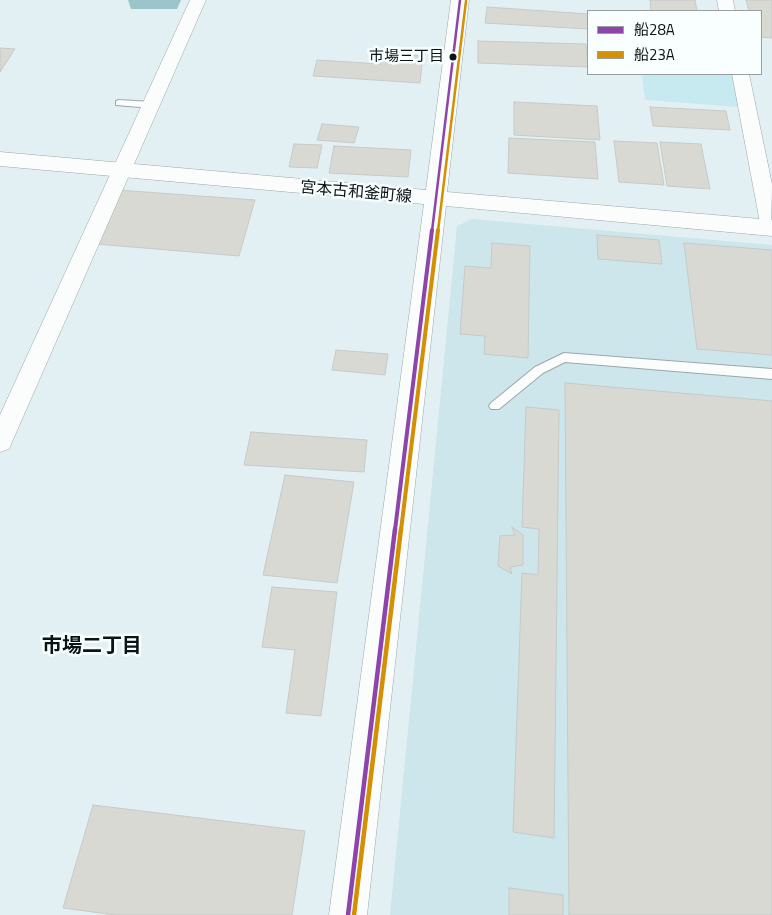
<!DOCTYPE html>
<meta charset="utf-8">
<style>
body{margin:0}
#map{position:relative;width:772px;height:915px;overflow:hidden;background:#e2f0f3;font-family:"Titillium Web","Noto Sans JP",sans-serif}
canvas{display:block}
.legend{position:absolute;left:587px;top:10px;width:175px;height:65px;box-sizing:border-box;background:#f9feff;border:1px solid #99a0a1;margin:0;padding:6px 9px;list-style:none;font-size:15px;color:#0a1315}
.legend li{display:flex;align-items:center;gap:10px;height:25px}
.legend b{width:25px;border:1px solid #99a0a1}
</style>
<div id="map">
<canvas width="772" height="915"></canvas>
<ul class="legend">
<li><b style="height:6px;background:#8e44ad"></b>船28A</li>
<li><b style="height:6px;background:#d39003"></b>船23A</li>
</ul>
</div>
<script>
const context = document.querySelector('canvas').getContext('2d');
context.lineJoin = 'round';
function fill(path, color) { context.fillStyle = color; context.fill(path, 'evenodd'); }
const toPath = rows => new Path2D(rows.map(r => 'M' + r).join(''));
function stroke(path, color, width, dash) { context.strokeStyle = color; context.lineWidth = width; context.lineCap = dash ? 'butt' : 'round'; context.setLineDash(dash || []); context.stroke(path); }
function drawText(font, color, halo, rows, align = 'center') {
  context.font = font + ' "Titillium Web","Noto Sans JP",sans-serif'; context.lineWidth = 5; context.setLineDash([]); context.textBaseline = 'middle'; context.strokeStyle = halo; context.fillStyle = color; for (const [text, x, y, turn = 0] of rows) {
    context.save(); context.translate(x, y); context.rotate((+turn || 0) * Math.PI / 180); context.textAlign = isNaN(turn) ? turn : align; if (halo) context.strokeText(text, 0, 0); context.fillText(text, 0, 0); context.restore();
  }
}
const built = toPath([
 [472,219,772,245,772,915,390,915,457,226]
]);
const green = toPath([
 [642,74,733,74,739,107,645,100]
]);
const water = toPath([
 [128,0,181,0,177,9,131,9]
]);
const building = toPath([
 [650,0,695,0,697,11,651,11,650,0],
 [746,0,772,0,772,38,761,37,761,11,749,11,746,0],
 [487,7,588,14,588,29,485,23,487,7],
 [478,41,586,44,588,67,478,63,478,41],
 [0,48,15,49,0,72,0,48],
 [383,53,423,56,420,83,313,76,317,60,381,64,383,53],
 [514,102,597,106,600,140,514,135,514,102],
 [650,107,726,111,730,130,653,126,650,107],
 [322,124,359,127,354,143,317,140,322,124],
 [509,138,595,142,598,179,508,173,509,138],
 [614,141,657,143,664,185,619,182,614,141],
 [660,142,701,144,710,189,667,186,660,142],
 [294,144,322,145,317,168,289,167,294,144],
 [334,146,411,150,408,177,329,173,334,146],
 [118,190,255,200,239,256,96,244,118,190],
 [597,235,659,240,662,264,598,259,597,235],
 [492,243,530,246,528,358,484,354,485,336,460,334,465,266,491,268,492,243],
 [684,243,772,250,772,355,697,349,684,243],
 [336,350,388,354,385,375,332,370,336,350],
 [565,383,772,401,772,915,569,915,565,383],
 [526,407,559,410,554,838,513,832,522,573,538,575,539,529,522,527,526,407],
 [251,432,367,440,364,472,244,465,251,432],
 [285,475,354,482,337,583,263,575,285,475],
 [512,527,523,535,523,565,510,567,512,574,498,566,500,536,515,535,512,527],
 [272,587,337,592,321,716,286,713,295,650,262,647,272,587],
 [93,805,305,831,292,915,115,915,63,908,93,805],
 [509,888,563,895,563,915,509,915,509,888]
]);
const lane = toPath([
 [119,100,152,102,156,105,152,108,116,105,116,101,119,100],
 [564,353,772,369,772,379,565,362,543,373,499,409,491,409,489,406,491,403,535,367,564,353]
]);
const street = toPath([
 [190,0,206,0,12,442,9,449,0,452,0,415,190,0],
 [717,0,733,0,735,11,719,11,717,0],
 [732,74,749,74,772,184,771,235,764,233,761,228,732,74]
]);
const secondary = toPath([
 [451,0,469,0,447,192,772,220,772,236,446,206,367,915,329,915,424,204,0,166,0,152,426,190,451,0]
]);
const bus1Far2 = toPath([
 [432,231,460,0]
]);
const bus1Far1 = toPath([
 [395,530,432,230]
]);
const bus1 = toPath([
 [348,915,395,529]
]);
const bus2Far2 = toPath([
 [438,231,466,1]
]);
const bus2Far1 = toPath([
 [401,530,438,230]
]);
const bus2 = toPath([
 [354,915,401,529]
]);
const markers = [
 [453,57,4.5,"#0a1315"]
];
const farBusnames = [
 ["市場三丁目",444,57]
];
const farStreetnames = [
 ["宮本古和釜町線",356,193,5]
];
const neighbourhoodNames = [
 ["市場二丁目",92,647]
];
fill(built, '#cde6eb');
fill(green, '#c7eaf0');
fill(water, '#9bc4cb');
fill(building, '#d9d9d4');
stroke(building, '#c6cac8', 1);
stroke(lane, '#9ca7a9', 2);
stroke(street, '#9ca7a9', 1);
stroke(secondary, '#9ca7a9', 1);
fill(lane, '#fbfdfd');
fill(street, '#fbfdfd');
fill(secondary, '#fbfdfd');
stroke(bus1Far2, '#8e44ad', 2.5);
stroke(bus1Far1, '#8e44ad', 4);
stroke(bus1, '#8e44ad', 4.5);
stroke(bus2Far2, '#d39003', 2.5);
stroke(bus2Far1, '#d39003', 4);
stroke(bus2, '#d39003', 4.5);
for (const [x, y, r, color] of markers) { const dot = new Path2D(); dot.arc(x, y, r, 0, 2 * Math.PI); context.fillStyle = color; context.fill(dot); stroke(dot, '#f9feff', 2); }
drawText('15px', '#0a1315', '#f9feff', farBusnames, 'right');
drawText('16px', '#0a1315', '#f9feff', farStreetnames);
drawText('bold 20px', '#0a1315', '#f9feff', neighbourhoodNames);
</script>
